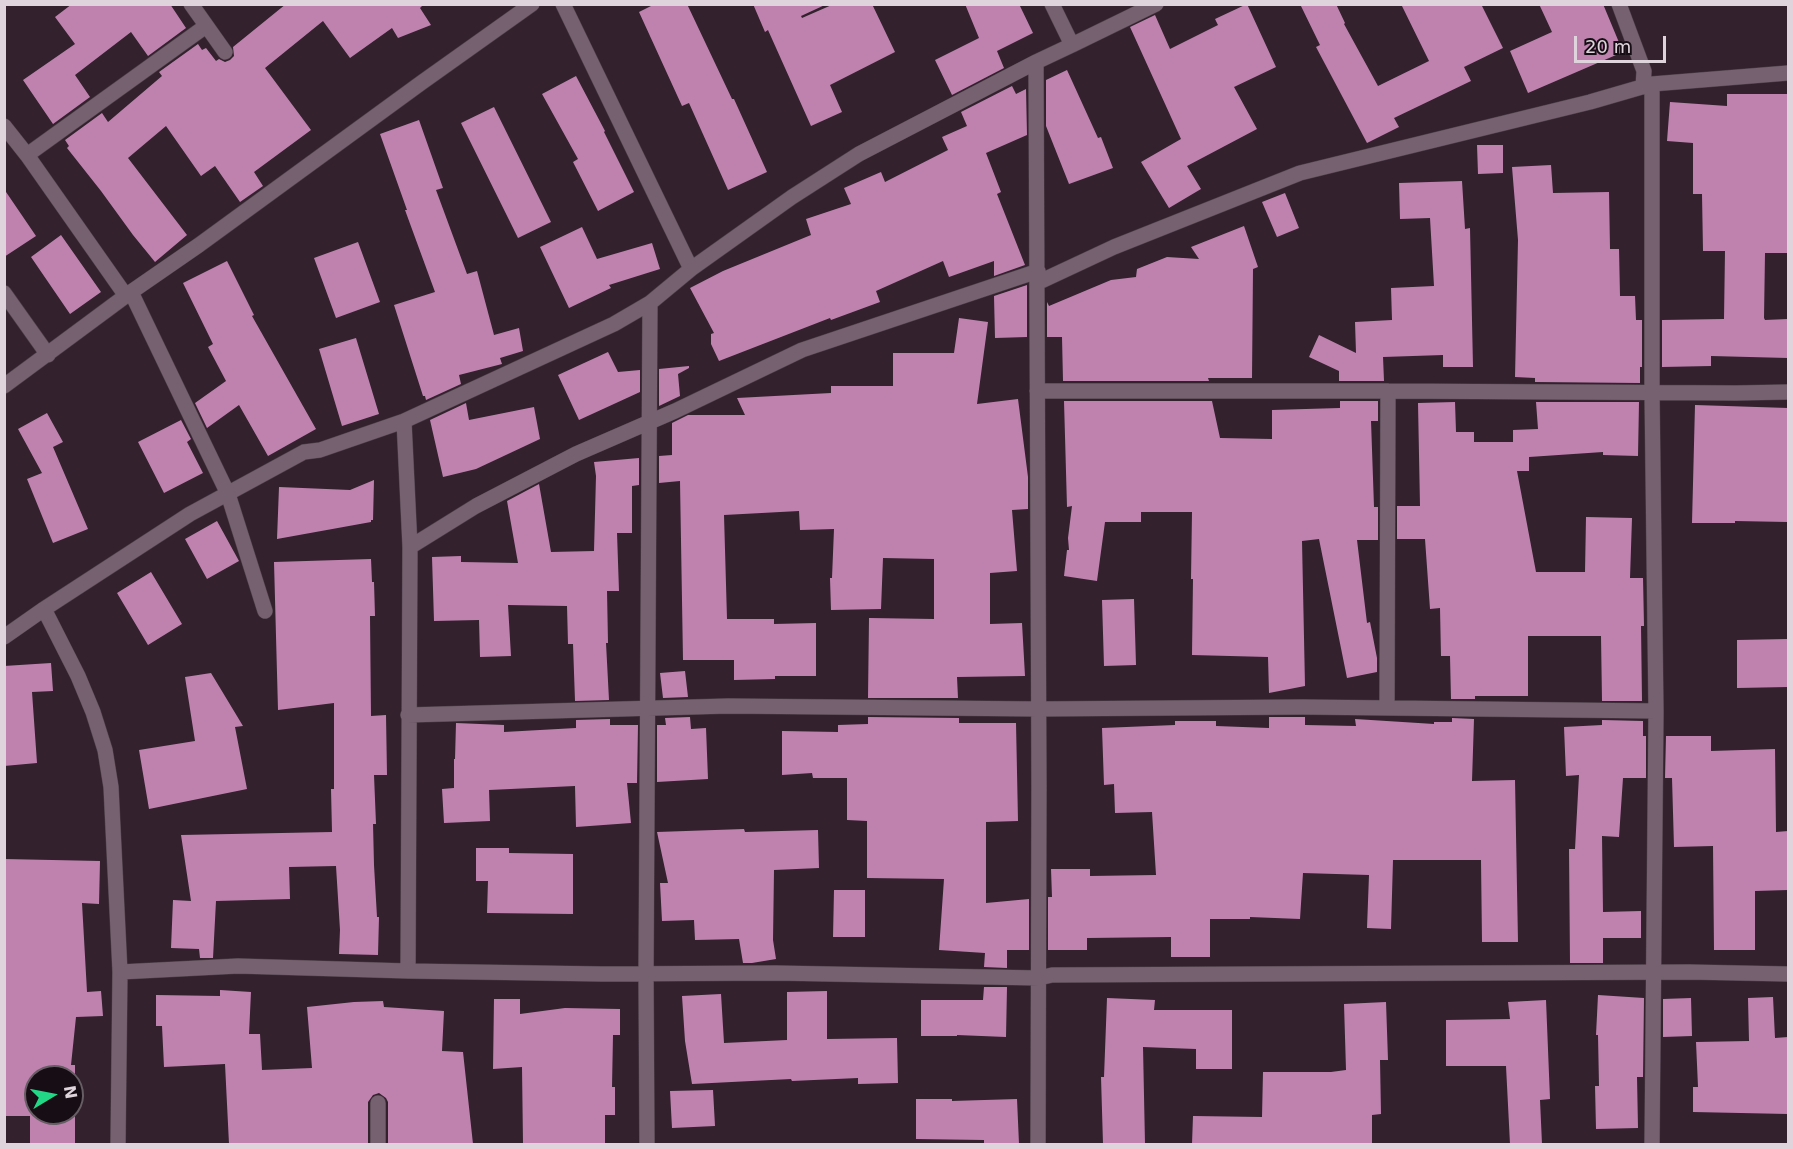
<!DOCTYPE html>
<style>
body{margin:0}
#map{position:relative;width:1793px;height:1149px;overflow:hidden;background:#33212e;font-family:"DejaVu Sans",sans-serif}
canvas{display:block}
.frame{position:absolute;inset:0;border:6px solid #e0d4dc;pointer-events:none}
.north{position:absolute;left:24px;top:1065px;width:60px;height:60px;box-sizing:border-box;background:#160e14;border:2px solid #675d64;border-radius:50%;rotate:80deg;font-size:16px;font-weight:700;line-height:24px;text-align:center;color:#e0d4dc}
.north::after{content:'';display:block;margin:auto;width:21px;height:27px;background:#22d887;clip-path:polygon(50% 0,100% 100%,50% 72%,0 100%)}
.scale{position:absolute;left:1574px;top:36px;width:92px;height:27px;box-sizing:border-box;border:3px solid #e0d4dc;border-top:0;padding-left:8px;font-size:18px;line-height:21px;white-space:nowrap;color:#e0d4dc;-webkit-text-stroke:4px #160e14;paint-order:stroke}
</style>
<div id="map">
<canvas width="1793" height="1149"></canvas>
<div class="frame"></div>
<div class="north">N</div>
<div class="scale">20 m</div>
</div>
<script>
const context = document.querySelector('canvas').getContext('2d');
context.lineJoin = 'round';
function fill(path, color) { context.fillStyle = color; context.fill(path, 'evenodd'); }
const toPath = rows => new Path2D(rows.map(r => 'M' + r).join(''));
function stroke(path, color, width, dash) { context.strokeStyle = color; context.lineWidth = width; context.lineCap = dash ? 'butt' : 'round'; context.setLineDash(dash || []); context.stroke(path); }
const building = toPath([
 [72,4,170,4,186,28,148,56,131,32,75,75,90,97,53,124,23,80,75,44,55,17],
 [286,4,424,4,420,8,431,25,398,38,392,28,350,58,323,21,265,68,311,130,254,172,263,186,240,202,215,166,201,176,166,126,128,158,187,235,155,262,133,235,101,191,67,148,69,146,65,140,102,113,108,122,162,76,159,72,198,44,202,50,206,48,216,61,219,59,225,62,230,60,234,56,233,47],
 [655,4,687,4,732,99,734,99,767,172,728,190,689,103,682,106,639,12],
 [753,4,827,4,801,16,802,18,834,4,872,4,895,52,830,85,842,112,811,126,768,30,765,32],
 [965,4,1019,4,1033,33,997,51,1004,68,952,95,935,60,979,38],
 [1247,4,1276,67,1234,87,1257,129,1187,166,1201,189,1169,208,1141,162,1181,139,1130,27,1155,15,1170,49,1218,25,1215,19],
 [1300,4,1336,4,1345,23,1344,24,1378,86,1429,61,1401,4,1481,4,1503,48,1464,67,1471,81,1394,118,1399,127,1367,143,1316,47,1320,45],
 [1539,4,1603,4,1623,52,1528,93,1510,51,1552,32],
 [1067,70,1098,138,1101,137,1113,168,1069,184,1046,126,1046,80],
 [576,76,605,131,604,132,634,192,598,211,573,162,578,159,542,94],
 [1012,86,1016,94,1026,89,1027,135,986,153,1001,192,997,194,1025,265,994,276,994,261,949,277,943,261,876,291,880,302,831,320,830,318,719,361,711,344,711,334,714,333,690,288,723,271,811,235,806,219,851,204,844,188,881,172,885,182,948,150,942,137,967,126,961,112],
 [1727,94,1788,94,1788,253,1765,253,1764,318,1765,320,1788,319,1788,358,1711,356,1711,366,1662,367,1662,320,1724,319,1725,251,1703,251,1702,194,1693,194,1693,143,1667,141,1670,102,1727,106],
 [494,107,551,222,518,238,461,123],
 [419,120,443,188,436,190,467,274,477,271,494,335,519,328,523,351,500,358,502,364,459,375,461,384,426,400,425,396,423,396,394,305,435,292,405,210,407,210,380,134],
 [1477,145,1503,145,1503,173,1478,174],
 [1551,165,1553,193,1609,192,1610,249,1619,249,1620,296,1635,296,1636,320,1642,320,1642,367,1640,367,1640,383,1535,382,1535,378,1515,377,1518,240,1512,167],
 [1462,181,1465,229,1470,228,1473,367,1443,367,1443,355,1383,357,1384,381,1339,381,1339,371,1309,357,1319,335,1356,353,1355,322,1392,320,1391,288,1434,286,1430,218,1400,219,1399,183],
 [4,189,36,236,4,257],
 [1285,193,1299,228,1277,237,1262,202],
 [1244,226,1258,267,1253,269,1252,378,1208,378,1209,381,1063,381,1062,337,1047,337,1047,302,1049,306,1111,280,1136,277,1137,269,1167,257,1199,259,1191,247],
 [582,227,597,259,652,243,660,269,609,285,611,288,569,308,540,247],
 [61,235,101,292,70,314,31,257],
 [358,242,380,302,336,318,314,258],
 [227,261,254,315,252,316,316,429,268,456,239,405,207,428,195,403,226,381,208,347,213,344,183,283],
 [1027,285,1027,337,995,338,994,296],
 [959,318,988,322,977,404,1018,399,1028,477,1028,509,1012,510,1017,571,990,573,990,624,1022,623,1025,676,957,677,958,698,868,698,869,618,934,619,934,559,883,558,881,609,831,610,830,578,832,578,834,529,800,530,799,511,724,515,727,619,774,619,774,624,816,623,816,676,775,676,775,679,734,680,734,660,683,660,680,481,659,483,659,456,672,455,672,423,688,415,745,415,737,398,831,393,831,386,893,386,893,353,954,353],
 [356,338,379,414,342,426,319,349],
 [608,352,618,372,640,370,640,392,579,420,558,375],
 [689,366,689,368,678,374,680,396,659,406,659,369],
 [1064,401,1212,401,1220,438,1272,439,1272,410,1340,408,1340,401,1378,401,1378,421,1371,421,1374,507,1378,507,1378,540,1357,540,1367,623,1370,622,1377,658,1377,672,1347,678,1319,539,1302,541,1305,686,1269,693,1268,657,1192,655,1193,579,1191,579,1192,512,1141,512,1141,522,1105,522,1097,581,1064,576,1067,550,1069,550,1068,538,1072,506,1067,507],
 [1455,402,1456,432,1474,432,1474,442,1513,442,1513,430,1538,429,1536,402,1639,402,1638,456,1603,455,1603,452,1529,457,1529,471,1517,471,1536,572,1585,572,1586,517,1632,518,1630,578,1643,578,1644,626,1641,626,1642,701,1602,701,1601,636,1528,636,1528,696,1475,696,1475,699,1451,699,1450,656,1441,656,1440,608,1430,609,1425,539,1397,539,1397,506,1420,506,1418,403],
 [466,403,469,420,534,407,540,439,476,469,443,477,430,420],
 [1695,405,1788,408,1788,522,1735,521,1735,523,1692,523],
 [47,413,63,442,53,447,88,529,53,543,27,479,42,473,18,429],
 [181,420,191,439,187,442,203,473,164,493,138,442],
 [639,458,639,485,632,486,632,533,617,533,619,591,607,591,608,643,606,643,609,700,575,701,573,644,568,644,567,606,508,605,511,656,480,657,479,620,434,621,432,557,461,556,461,562,518,563,507,501,539,484,551,552,594,551,596,476,594,462],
 [374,480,373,520,371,520,371,522,277,539,279,487,350,490],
 [217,521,239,561,207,579,185,539],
 [371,559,372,582,374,582,375,616,370,616,371,716,386,715,387,775,374,775,376,824,373,824,374,865,377,917,379,917,378,955,339,954,340,930,336,866,289,867,290,899,216,901,213,958,200,958,199,949,171,948,173,900,191,901,181,835,332,832,331,789,334,789,334,703,278,710,274,562],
 [151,572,182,624,148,645,117,593],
 [1134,599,1136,665,1104,666,1102,600],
 [1788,639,1788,687,1737,688,1737,640],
 [51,663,53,691,32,692,37,763,4,766,4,666],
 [685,671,688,697,663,698,660,673],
 [211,673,243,726,235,727,247,789,149,809,139,750,195,741,185,677],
 [690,717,691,729,706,728,708,779,657,782,657,725,666,725,665,718],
 [868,717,959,718,959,723,1016,723,1018,821,986,822,986,903,1029,899,1029,950,1007,950,1007,968,984,967,985,953,939,950,944,879,867,878,867,821,847,820,847,778,813,778,812,773,782,775,782,731,838,732,838,725,868,724],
 [1269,717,1305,717,1305,725,1356,726,1355,719,1434,724,1434,722,1452,722,1452,718,1474,719,1472,781,1515,780,1518,942,1482,942,1481,860,1393,860,1391,929,1367,928,1369,875,1303,873,1300,919,1250,917,1250,919,1210,919,1210,957,1171,957,1171,937,1087,938,1087,950,1048,950,1048,897,1052,897,1051,869,1090,869,1090,876,1156,875,1152,812,1115,813,1114,784,1104,785,1102,728,1175,725,1175,721,1216,721,1216,726,1269,728],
 [610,719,610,725,638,725,637,783,627,783,631,823,576,827,575,786,489,790,490,821,444,823,442,789,454,788,454,759,455,759,456,723,504,725,504,732,576,728,576,720],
 [1602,720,1643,721,1643,736,1646,736,1646,778,1623,778,1619,837,1602,836,1603,912,1641,911,1641,938,1603,938,1603,963,1570,963,1569,849,1575,849,1579,775,1566,776,1564,727,1602,725],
 [1666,736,1711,736,1711,751,1775,749,1776,832,1788,831,1788,890,1755,891,1755,950,1714,950,1713,846,1674,847,1672,778,1665,778],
 [744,829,745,832,818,830,819,868,774,870,773,940,776,959,752,963,743,963,739,939,695,940,694,920,662,921,660,883,668,883,657,832],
 [476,848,509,848,509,853,573,854,573,914,487,913,488,881,476,881],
 [4,859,100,861,99,904,82,903,87,992,101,991,103,1016,76,1017,71,1065,75,1065,75,1144,30,1144,30,1116,4,1116],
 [36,1077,72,1077,72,1113,36,1113],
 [834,890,865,890,865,937,833,937],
 [984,987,1007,987,1006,1037,957,1035,957,1036,921,1036,921,1000,983,1000],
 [220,990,251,992,249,1034,260,1034,262,1070,312,1068,307,1007,354,1002,383,1001,384,1007,444,1011,442,1051,463,1052,473,1144,388,1144,388,1102,386,1098,379,1093,373,1095,368,1102,368,1144,229,1144,225,1064,164,1067,162,1026,156,1026,156,995,220,996],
 [827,991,827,1039,897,1038,898,1083,858,1084,858,1078,792,1081,791,1079,692,1084,685,1041,682,996,721,994,724,1043,787,1040,787,992],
 [1598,995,1644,998,1643,1077,1637,1077,1638,1128,1596,1129,1595,1086,1599,1086,1598,1035,1596,1035],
 [1773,997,1775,1038,1788,1037,1788,1114,1693,1112,1693,1087,1698,1087,1696,1042,1749,1041,1748,998],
 [1107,998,1155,1000,1154,1010,1232,1010,1232,1069,1196,1069,1196,1049,1143,1047,1145,1144,1103,1144,1101,1077,1104,1077],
 [1691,998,1692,1036,1663,1037,1663,999],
 [494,999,520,999,520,1014,565,1008,620,1009,620,1035,613,1035,612,1087,615,1087,615,1115,605,1115,605,1144,523,1144,522,1067,493,1069],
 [1546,1000,1550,1099,1540,1100,1542,1144,1510,1144,1506,1066,1446,1066,1446,1020,1510,1019,1508,1002],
 [1386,1002,1388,1060,1380,1060,1381,1114,1372,1115,1372,1144,1192,1144,1193,1116,1262,1117,1263,1072,1331,1072,1346,1070,1344,1004],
 [713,1090,715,1126,672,1128,670,1091],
 [916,1099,952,1099,952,1101,1017,1099,1019,1144,984,1144,984,1140,916,1139]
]);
const minor = toPath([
 [191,4,225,52],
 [563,4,691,269],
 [1619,4,1644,71,1643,87],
 [1072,45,1156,4],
 [1652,84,1652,392,1656,711,1652,1144],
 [4,126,27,155,126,296],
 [27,155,206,26],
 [1037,283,1114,247,1300,173,1590,102,1652,84,1788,73],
 [131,292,228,494,265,611],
 [4,293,48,355],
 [4,386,131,292,199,245,421,83,532,4],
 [1037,391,1388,391,1736,393,1788,392],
 [410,547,476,506,576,454,675,411,802,350,1038,271],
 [44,609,78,676,93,712,105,750,111,787,120,972,118,1144],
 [4,637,44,609,190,514,304,452,320,450,404,421,614,324,650,303,691,269,792,197,859,154,1036,62],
 [1387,708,1388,391],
 [408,715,728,706,1038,709,1303,707,1656,711],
 [408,971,602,974,776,973,1039,978,1052,975,1689,972,1788,974],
 [120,972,238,966,408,971,410,547,404,421],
 [378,1144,378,1103],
 [647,1144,646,974,650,303],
 [1038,1144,1039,785,1036,62,1072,45,1052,4]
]);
fill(building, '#bf82af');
stroke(minor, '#4d3f49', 16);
stroke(minor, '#766170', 15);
</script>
